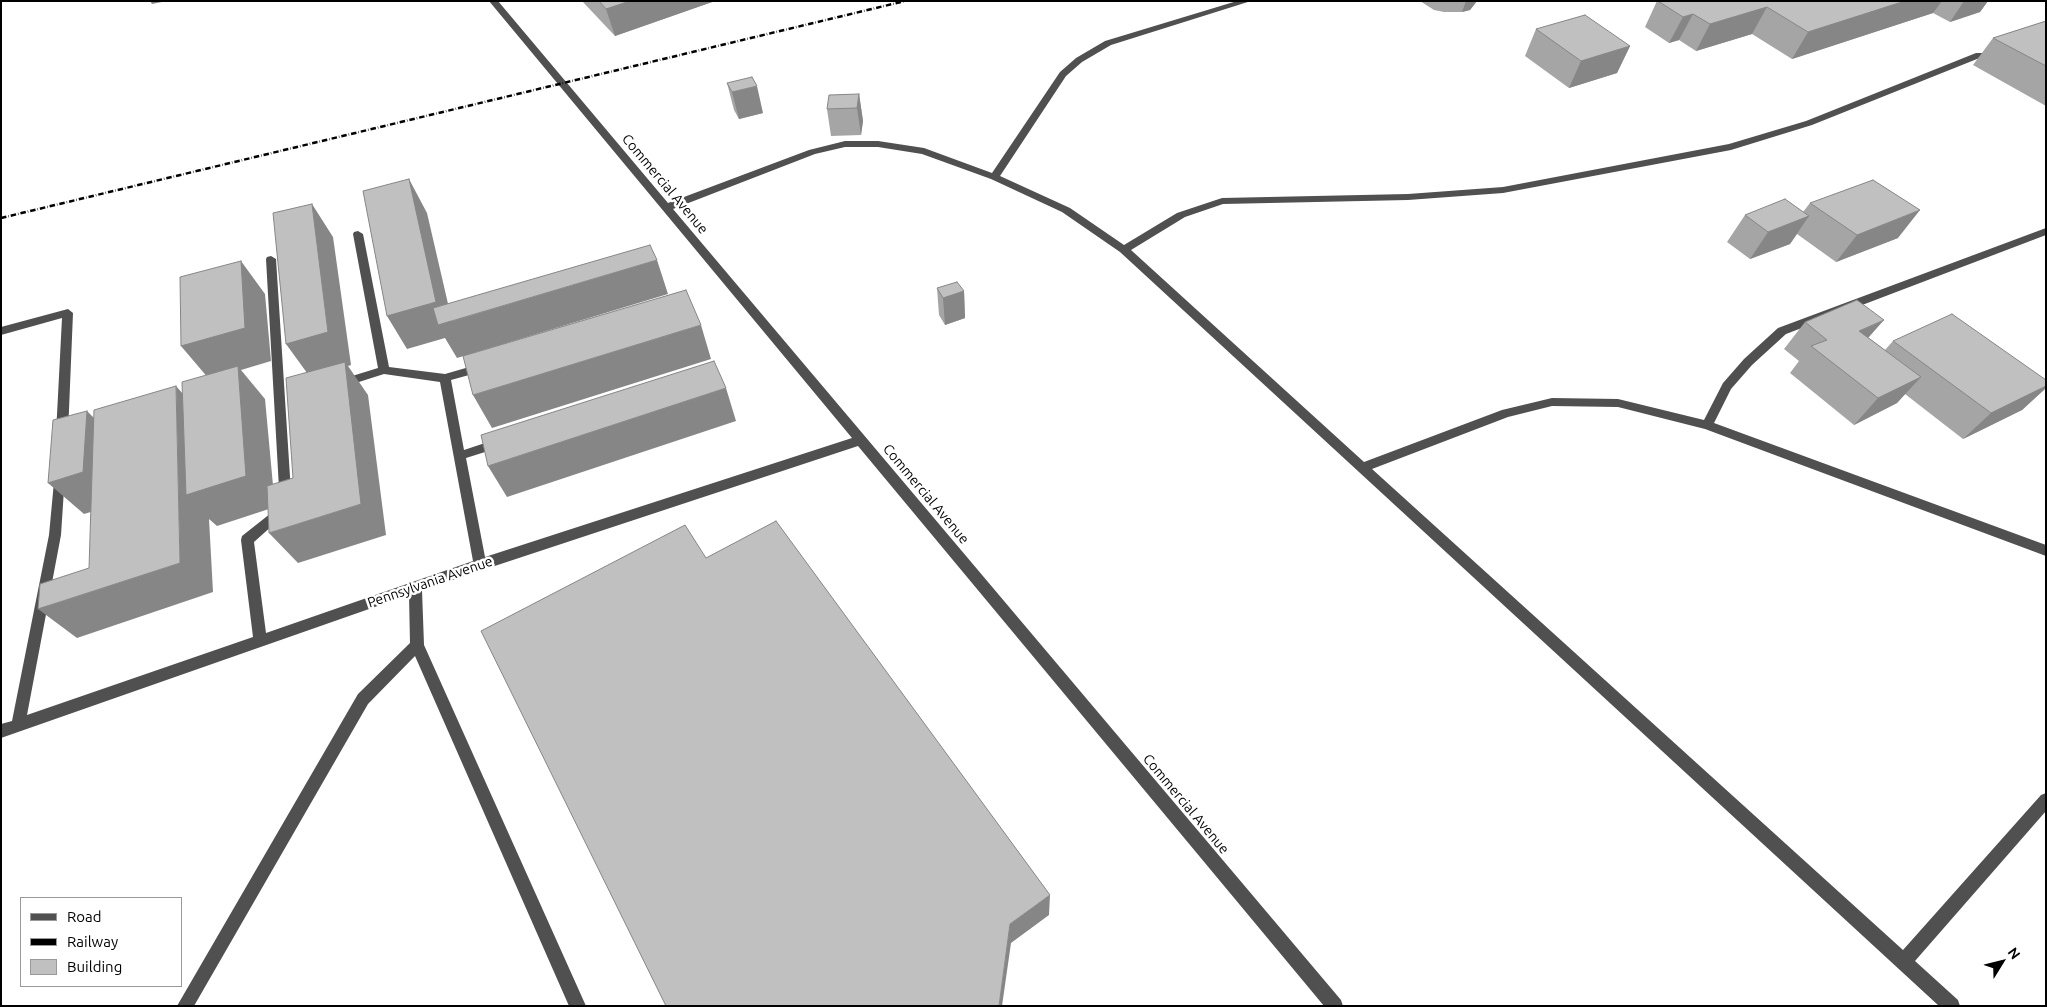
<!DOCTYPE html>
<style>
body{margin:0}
#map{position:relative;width:2047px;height:1007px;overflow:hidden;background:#fff;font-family:Ubuntu,sans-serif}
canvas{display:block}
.frame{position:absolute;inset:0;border:2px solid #000;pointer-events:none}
.legend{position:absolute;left:20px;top:897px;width:162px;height:90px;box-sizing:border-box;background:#fff;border:1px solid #999;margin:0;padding:6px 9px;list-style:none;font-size:15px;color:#000}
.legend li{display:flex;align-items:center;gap:10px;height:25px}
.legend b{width:25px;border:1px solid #999}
.north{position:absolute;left:1977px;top:937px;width:50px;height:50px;-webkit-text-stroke:4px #fff;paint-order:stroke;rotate:54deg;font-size:14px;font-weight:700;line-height:20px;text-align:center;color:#000}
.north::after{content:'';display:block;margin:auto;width:18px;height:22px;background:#000;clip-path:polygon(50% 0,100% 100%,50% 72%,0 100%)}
</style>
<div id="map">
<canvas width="2047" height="1007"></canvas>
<div class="frame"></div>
<ul class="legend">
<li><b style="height:6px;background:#505050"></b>Road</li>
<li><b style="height:6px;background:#000"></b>Railway</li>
<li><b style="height:14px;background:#c0c0c0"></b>Building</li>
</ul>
<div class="north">N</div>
</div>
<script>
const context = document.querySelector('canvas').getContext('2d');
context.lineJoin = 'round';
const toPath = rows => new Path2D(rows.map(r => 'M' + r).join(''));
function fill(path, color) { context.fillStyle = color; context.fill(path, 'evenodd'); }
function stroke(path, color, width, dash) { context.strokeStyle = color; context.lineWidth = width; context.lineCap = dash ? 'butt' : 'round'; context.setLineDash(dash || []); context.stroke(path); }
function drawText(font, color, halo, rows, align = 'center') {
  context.font = font + ' Ubuntu,sans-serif'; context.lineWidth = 5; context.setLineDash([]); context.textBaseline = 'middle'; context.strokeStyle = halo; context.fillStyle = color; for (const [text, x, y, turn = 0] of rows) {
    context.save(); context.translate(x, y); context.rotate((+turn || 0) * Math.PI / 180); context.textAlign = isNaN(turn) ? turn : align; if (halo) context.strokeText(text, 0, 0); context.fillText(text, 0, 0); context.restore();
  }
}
const minor = toPath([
 [489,1,498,1,668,203,809,150,845,141,878,141,924,148,992,173,1060,72,1076,58,1105,41,1237,1,1251,1,1111,45,1082,62,1066,76,1000,176,1070,208,1124,245,1177,213,1222,198,1408,194,1503,187,1729,144,1806,121,1976,53,1982,53,1982,57,1812,125,1731,150,1503,193,1408,200,1223,204,1185,217,1131,250,1364,462,1502,410,1552,398,1618,399,1704,420,1723,383,1744,359,1778,328,2046,228,2046,235,1786,334,1752,365,1731,389,1714,423,2046,545,2046,556,1705,429,1618,407,1552,406,1508,417,1372,469,1903,950,2041,795,2046,793,2046,811,1915,961,1958,1000,1960,1006,1939,1006,1120,252,1062,212,991,179,922,154,878,147,845,147,815,154,673,209,1341,1000,1343,1006,1324,1006,858,446,422,590,424,645,586,1006,569,1006,415,656,368,704,194,1006,177,1006,358,694,410,643,409,595,1,738,1,724,12,721,49,535,55,471,59,469,63,471,65,474,61,535,27,715,253,637,241,540,242,536,280,506,266,259,267,257,271,256,276,259,292,508,254,542,266,633,473,561,440,382,384,374,340,388,334,384,336,381,378,368,353,234,354,232,358,231,363,234,389,367,445,374,483,363,489,367,487,370,451,380,464,450,500,438,504,440,506,443,504,446,466,458,485,557,852,438,489,1],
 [68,309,73,313,68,434,62,439,56,434,62,318,1,335,1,327,68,309]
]);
const rail = toPath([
 [1,218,905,1]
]);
const wall = toPath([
 [582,1,715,1,615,36],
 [1420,1,1477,1,1470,10,1462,12,1444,12,1434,10],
 [1657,1,1988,1,1980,12,1950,22,1933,13,1792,59,1752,34,1696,51,1679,40,1669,43,1645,27],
 [2046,21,2046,106,1973,65,1993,38],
 [1536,29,1630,46,1617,73,1569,88,1525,56],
 [727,83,763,113,739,119,734,110],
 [859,94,863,121,861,135,831,136,827,109],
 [1810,203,1898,238,1836,262,1797,234,1790,244,1750,259,1727,242,1745,215,1803,212],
 [937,288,964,291,965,318,945,325,939,315],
 [1805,322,1869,338,1885,350,1893,341,2046,380,2046,388,2022,410,1963,439,1905,394,1897,403,1854,425,1790,373,1799,361,1784,349]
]);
const shadedWall = toPath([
 [150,1,167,1,152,4],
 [630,1,715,1,615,36,606,9],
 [1466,1,1477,1,1470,10,1462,12],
 [1905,1,1942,1,1933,13,1792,59,1808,32],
 [1964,1,1988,1,1980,12,1950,22],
 [1767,7,1752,34,1696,51,1710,24],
 [1693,14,1679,40,1669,43,1683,17],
 [1630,46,1617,73,1569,88,1581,61],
 [757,86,763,113,739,119,732,92],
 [859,94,863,121,861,135,857,108],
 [409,179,427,213,452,321,657,260,668,294,457,358,445,338,407,349,387,316],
 [312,204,333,237,351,365,348,366,368,395,386,535,298,563,269,533,361,504,310,377,286,344],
 [1920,210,1898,238,1836,262,1857,235],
 [1809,216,1790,244,1750,259,1768,232],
 [241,261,265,294,271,361,241,370,265,399,275,507,217,526,209,519,213,592,77,638,38,609,180,563,176,386,205,419,209,379,181,346],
 [964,291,965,318,945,325,943,298],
 [1884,320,1861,346,1859,331],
 [701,325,711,359,492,428,473,395],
 [1921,377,1897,403,1854,425,1878,398],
 [2046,386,2046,388,2022,410,1963,439,1991,413],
 [726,388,736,421,507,497,488,466],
 [87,411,119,443,117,504,84,514,48,483],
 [1050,895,1049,915,1011,943,1002,1006,999,1006,1010,924]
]);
const building = toPath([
 [599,1,630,1,606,9,599,1],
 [1658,1,1905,1,1808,32,1767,7,1710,24,1693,14,1683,17,1658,1],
 [1585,15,1630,46,1581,61,1536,29,1585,15],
 [2046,21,2046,66,1993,38,2046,21],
 [752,77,757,86,732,92,727,83,752,77],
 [859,94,857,108,827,109,829,95,859,94],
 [409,179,436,302,387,316,363,191,409,179],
 [1873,180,1920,210,1857,235,1810,203,1873,180],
 [1785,199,1809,216,1768,232,1745,215,1785,199],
 [312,204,328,332,286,344,273,213,312,204],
 [650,245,657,260,438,325,433,308,650,245],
 [241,261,245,328,181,346,180,277,241,261],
 [957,282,964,291,943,298,937,288,957,282],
 [686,290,701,325,473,395,463,356,686,290],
 [1857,300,1884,320,1859,331,1921,377,1878,398,1811,346,1827,340,1805,322,1857,300],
 [1952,314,2046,380,2046,386,1991,413,1893,341,1952,314],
 [714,361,726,388,488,466,481,435,714,361],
 [345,362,361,504,269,533,267,486,293,478,286,378,345,362],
 [238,366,246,476,186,495,182,382,238,366],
 [176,386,180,563,38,609,40,584,89,568,94,410,176,386],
 [87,411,83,472,48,483,53,420,87,411],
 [776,521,1050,895,1010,924,999,1006,666,1006,481,631,685,525,706,558,776,521]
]);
const streetNames = [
 ["Commercial Avenue",665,184,50],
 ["Commercial Avenue",926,494,50],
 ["Pennsylvania Avenue",430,582,-19],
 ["Commercial Avenue",1186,804,50]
];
fill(minor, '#505050');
stroke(rail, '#000', 2.5, [5.5, 2, 0.5, 2]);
fill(wall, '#a5a5a5');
fill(shadedWall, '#868686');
fill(building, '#c0c0c0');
stroke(building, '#868686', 1);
drawText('14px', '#000', '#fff', streetNames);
</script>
